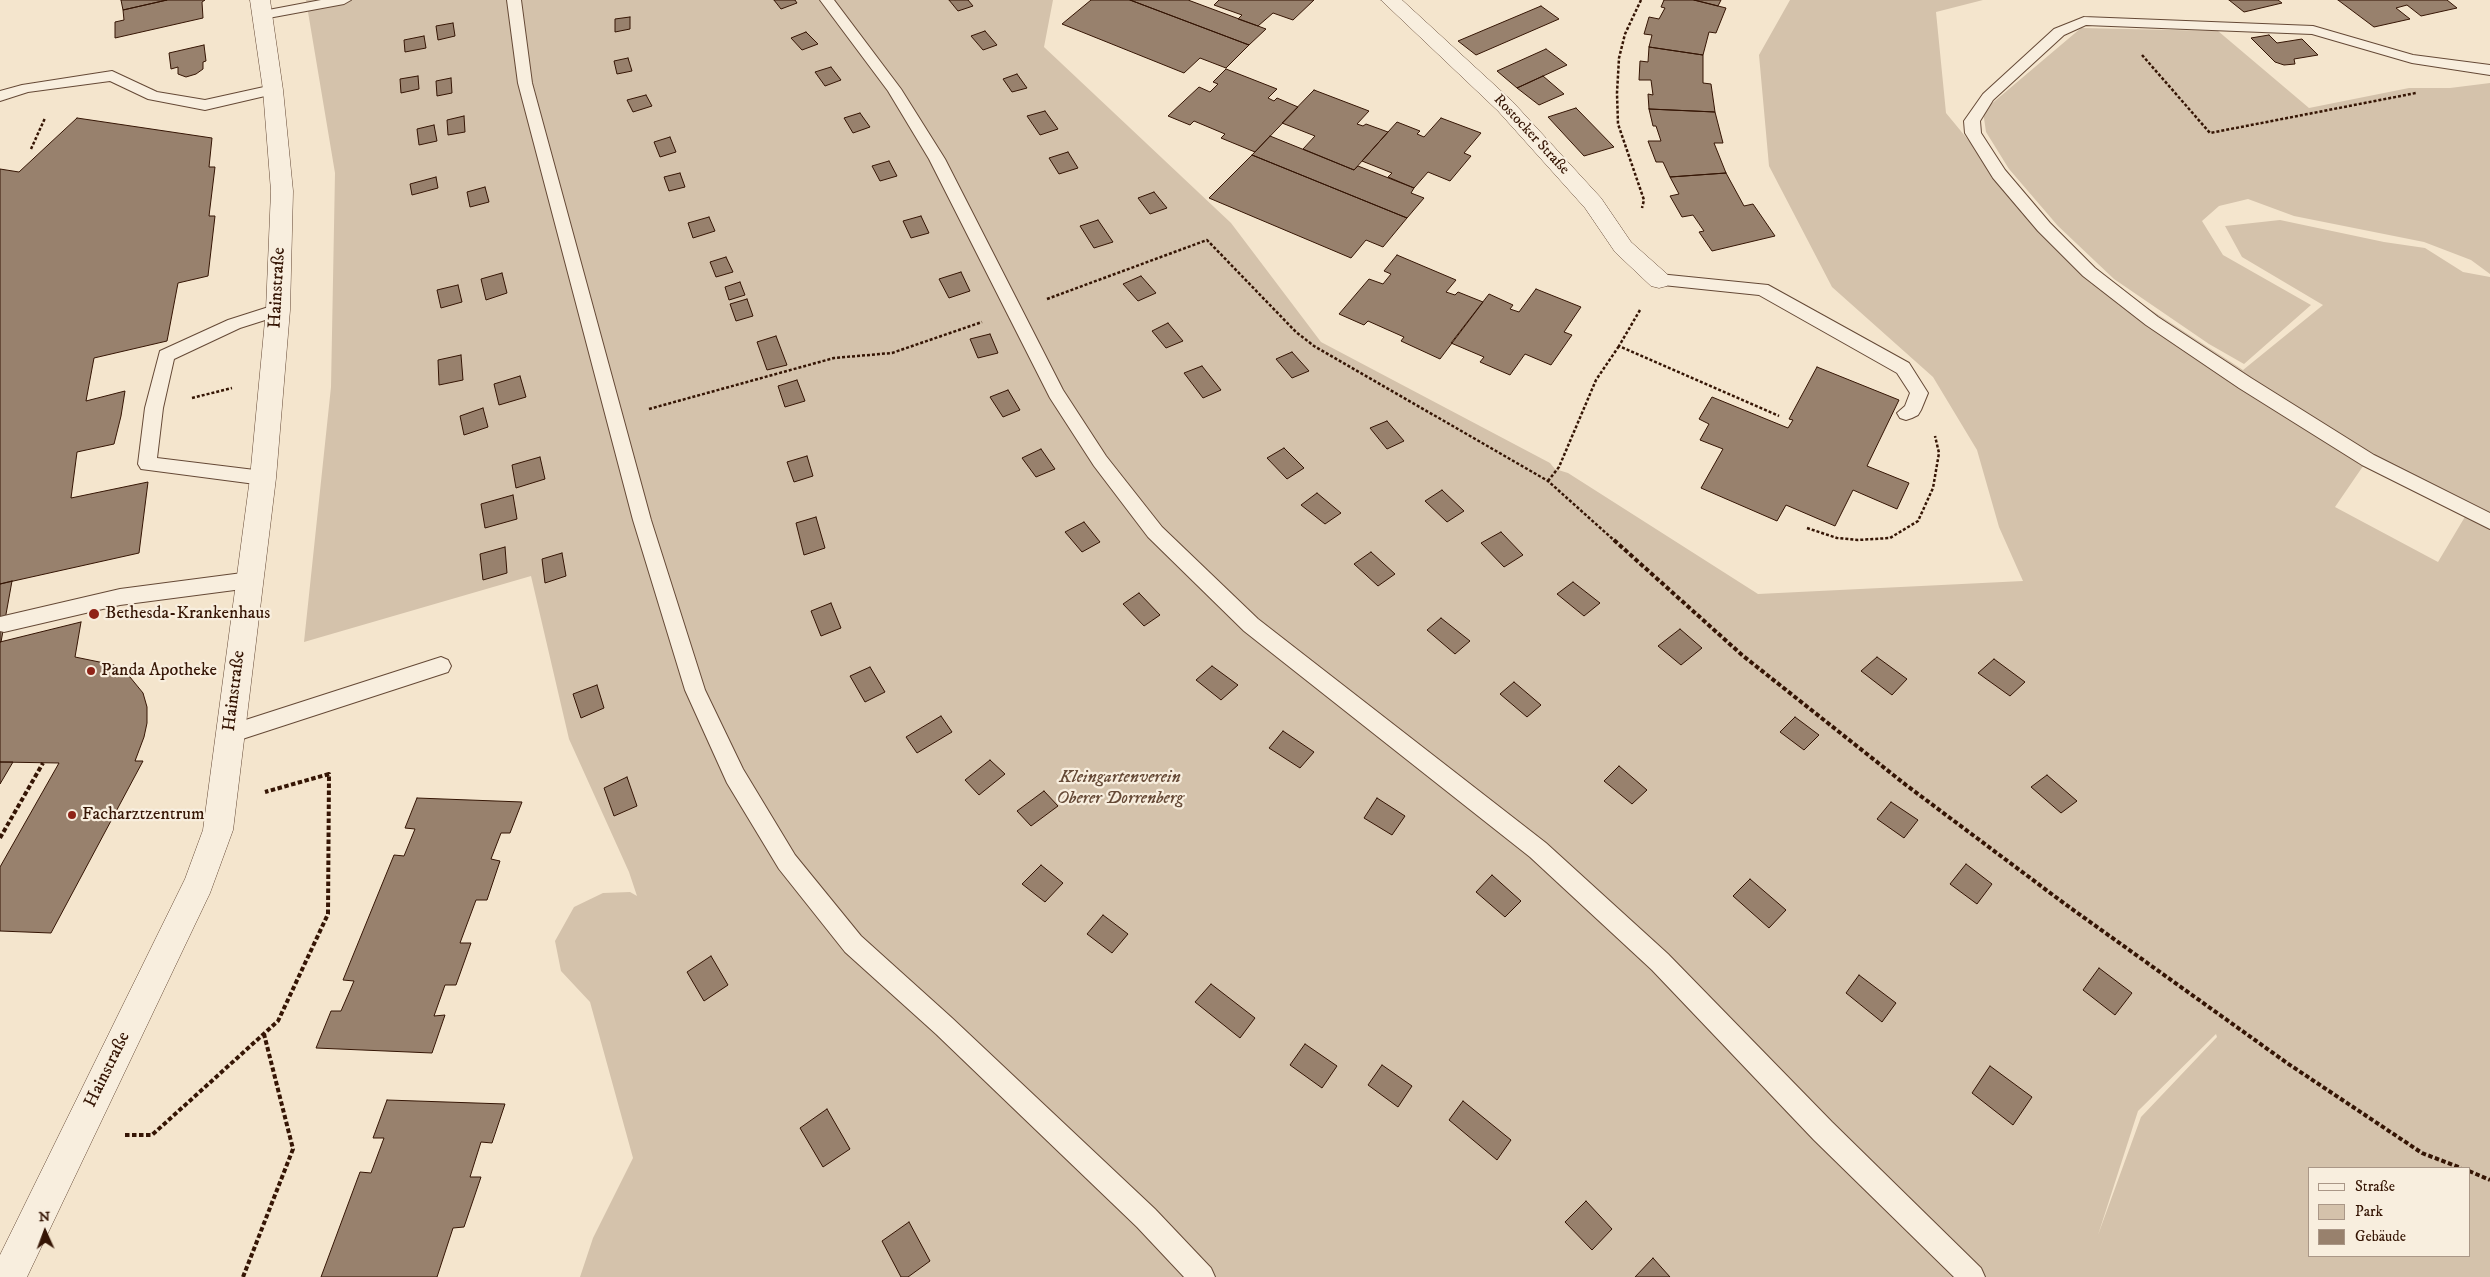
<!DOCTYPE html>
<meta charset="utf-8">
<style>
body{margin:0}
#map{position:relative;width:2490px;height:1277px;overflow:hidden;background:#f4e5cd;font-family:"IM FELL DW Pica",serif}
canvas{display:block}
.legend{position:absolute;left:2308px;top:1167px;width:162px;height:90px;box-sizing:border-box;background:#f8eede;border:1px solid #aa9787;margin:0;padding:6px 9px;list-style:none;font-size:15px;color:#351504}
.legend li{display:flex;align-items:center;gap:10px;height:25px}
.legend b{width:25px;border:1px solid #aa9787}
.north{position:absolute;left:20px;top:1207px;width:50px;height:50px;-webkit-text-stroke:4px #f8eede;paint-order:stroke;rotate:358deg;font-size:14px;font-weight:700;line-height:20px;text-align:center;color:#351504}
.north::after{content:'';display:block;margin:auto;width:18px;height:22px;background:#351504;clip-path:polygon(50% 0,100% 100%,50% 72%,0 100%)}
</style>
<div id="map">
<canvas width="2490" height="1277"></canvas>
<ul class="legend">
<li><b style="height:6px;background:#f8eede"></b>Straße</li>
<li><b style="height:14px;background:#d4c2ab"></b>Park</li>
<li><b style="height:14px;background:#98816d"></b>Gebäude</li>
</ul>
<div class="north">N</div>
</div>
<script>
const context = document.querySelector('canvas').getContext('2d');
context.lineJoin = 'round';
function fill(path, color) { context.fillStyle = color; context.fill(path, 'evenodd'); }
const toPath = rows => new Path2D(rows.map(r => 'M' + r).join(''));
function stroke(path, color, width, dash) { context.strokeStyle = color; context.lineWidth = width; context.lineCap = dash ? 'butt' : 'round'; context.setLineDash(dash || []); context.stroke(path); }
function drawText(font, color, halo, rows, align = 'center') {
  context.font = font + ' "IM FELL DW Pica",serif'; context.lineWidth = 4.5; context.setLineDash([]); context.textBaseline = 'middle'; context.strokeStyle = halo; context.fillStyle = color; for (const [text, x, y, turn = 0] of rows) {
    context.save(); context.translate(x, y); context.rotate((+turn || 0) * Math.PI / 180); context.textAlign = isNaN(turn) ? turn : align; if (halo) context.strokeText(text, 0, 0); context.fillText(text, 0, 0); context.restore();
  }
}
const green = toPath([
 [306,0,1053,0,1044,47,1231,223,1321,342,1550,463,1555,469,1568,473,1758,594,2023,581,1999,527,1977,450,1933,377,1832,287,1769,166,1759,55,1790,0,1983,0,1936,12,1946,113,2059,250,2243,370,2323,305,2242,257,2225,226,2280,220,2384,242,2425,248,2463,272,2490,277,2490,1277,580,1277,593,1238,633,1158,590,1002,561,971,555,941,574,907,603,893,630,892,637,896,629,872,569,739,531,576,304,642,331,387,335,173],
 [2370,456,2472,505,2438,562,2335,507],
 [2216,1034,2217,1037,2141,1117,2098,1235,2138,1111],
 [2309,1168,2469,1168,2469,1256,2309,1256],
 [2081,28,2218,31,2309,108,2409,88,2450,88,2490,83,2490,274,2471,260,2424,242,2294,216,2248,199,2219,206,2202,221,2223,255,2311,305,2244,364,2209,344,2114,279,2058,226,2009,169,1986,132,1983,111]
]);
const building = toPath([
 [121,0,167,0,123,10,121,0],
 [167,0,205,0,202,2,203,18,115,38,115,22,124,20,123,10,167,0],
 [774,0,795,0,797,3,781,9,774,0],
 [949,0,968,0,973,6,958,11,949,0],
 [1091,0,1130,0,1249,45,1226,68,1200,58,1184,73,1062,24,1091,0],
 [1130,0,1188,0,1266,29,1249,45,1130,0],
 [1219,0,1314,0,1293,20,1273,13,1258,26,1238,19,1242,15,1214,5,1219,0],
 [1664,0,1694,0,1726,8,1716,33,1709,32,1703,55,1649,47,1652,35,1644,34,1649,17,1659,19,1665,8,1661,7,1664,0],
 [1694,0,1721,0,1718,6,1694,0],
 [2229,0,2278,0,2282,3,2244,12,2229,0],
 [2338,0,2447,0,2457,8,2421,16,2407,5,2396,8,2410,19,2374,27,2338,0],
 [1541,6,1559,19,1476,55,1458,41,1541,6],
 [630,17,630,29,615,32,615,19,630,17],
 [453,23,455,36,438,40,436,26,453,23],
 [985,31,997,45,983,50,971,36,985,31],
 [806,32,818,44,802,50,791,38,806,32],
 [2269,35,2277,43,2302,39,2318,55,2294,59,2295,64,2284,65,2275,62,2251,38,2269,35],
 [424,36,426,48,405,52,404,40,424,36],
 [204,45,206,61,203,62,203,69,196,74,186,77,178,74,178,67,171,69,169,53,204,45],
 [1649,47,1703,55,1703,83,1711,84,1715,112,1649,109,1648,94,1653,95,1651,80,1639,80,1640,61,1648,62,1649,47],
 [1546,49,1567,65,1517,88,1497,71,1546,49],
 [628,58,632,71,617,74,614,61,628,58],
 [831,67,841,80,825,86,815,72,831,67],
 [1226,69,1277,89,1268,98,1274,101,1277,98,1298,107,1255,152,1221,138,1225,134,1194,121,1190,125,1168,116,1199,87,1210,92,1218,84,1213,82,1226,69],
 [1017,74,1027,88,1012,92,1003,79,1017,74],
 [418,76,419,89,401,93,400,79,418,76],
 [1543,76,1564,94,1539,105,1517,88,1543,76],
 [451,78,452,93,437,96,436,81,451,78],
 [1314,90,1369,111,1357,124,1363,126,1366,124,1388,132,1354,170,1303,149,1315,136,1282,123,1314,90],
 [646,95,652,106,633,112,627,100,646,95],
 [1576,108,1614,147,1584,156,1548,117,1576,108],
 [1649,109,1715,112,1723,143,1714,143,1726,173,1670,177,1663,162,1656,162,1648,141,1661,141,1656,126,1653,126,1649,109],
 [1045,111,1058,129,1040,135,1027,116,1045,111],
 [860,113,870,127,853,133,844,118,860,113],
 [464,116,465,132,448,135,447,120,464,116],
 [77,118,212,138,209,167,215,167,209,216,215,216,208,276,178,283,167,341,94,358,86,401,125,391,121,416,114,444,77,452,71,498,148,482,139,553,0,584,0,169,19,172,77,118],
 [1441,118,1481,133,1464,153,1471,156,1450,181,1428,172,1414,188,1388,177,1392,173,1362,161,1397,122,1420,131,1417,134,1424,137,1441,118],
 [434,125,437,141,419,145,417,129,434,125],
 [1270,136,1354,170,1358,166,1414,188,1411,193,1424,198,1407,218,1252,155,1270,136],
 [670,137,676,152,660,157,654,142,670,137],
 [1068,152,1078,168,1059,174,1049,158,1068,152],
 [1252,155,1407,218,1383,247,1366,240,1351,258,1209,198,1252,155],
 [889,161,897,176,880,181,872,166,889,161],
 [680,173,685,187,669,191,664,177,680,173],
 [1726,173,1744,206,1753,204,1775,236,1712,251,1699,232,1704,231,1693,215,1682,217,1670,196,1679,194,1670,177,1726,173],
 [436,177,438,188,412,195,410,184,436,177],
 [485,187,489,202,470,207,467,192,485,187],
 [1154,192,1167,208,1150,214,1138,198,1154,192],
 [921,216,929,233,911,238,903,221,921,216],
 [709,217,715,231,693,238,688,223,709,217],
 [1098,220,1113,242,1094,248,1080,226,1098,220],
 [1397,255,1456,280,1446,292,1455,295,1458,292,1483,302,1440,359,1401,341,1404,337,1368,321,1364,325,1339,314,1369,279,1383,284,1391,274,1384,271,1397,255],
 [726,257,733,272,716,277,710,262,726,257],
 [961,272,970,291,949,298,939,279,961,272],
 [502,273,507,293,486,300,481,279,502,273],
 [1141,276,1156,293,1138,301,1123,284,1141,276],
 [740,282,745,295,729,300,725,287,740,282],
 [458,285,462,302,441,308,437,290,458,285],
 [1536,289,1581,307,1564,332,1572,335,1551,365,1525,354,1510,375,1480,362,1484,357,1451,343,1489,294,1513,305,1510,309,1519,312,1536,289],
 [747,299,753,316,736,321,730,304,747,299],
 [1168,323,1183,341,1166,348,1152,331,1168,323],
 [990,334,998,353,978,358,970,339,990,334],
 [776,336,787,365,767,370,757,342,776,336],
 [1292,352,1309,371,1292,378,1276,359,1292,352],
 [461,355,463,380,439,385,438,360,461,355],
 [1202,366,1221,390,1203,398,1184,373,1202,366],
 [1817,367,1899,400,1867,466,1909,483,1897,509,1853,490,1835,526,1786,505,1777,521,1701,488,1723,449,1700,440,1709,424,1699,419,1712,397,1788,428,1793,420,1789,419,1817,367],
 [520,376,526,397,499,405,494,384,520,376],
 [797,380,805,401,785,407,778,386,797,380],
 [1008,390,1020,410,1003,417,990,397,1008,390],
 [483,408,488,427,464,435,460,416,483,408],
 [1387,421,1404,441,1387,449,1370,428,1387,421],
 [1284,448,1304,468,1287,479,1267,458,1284,448],
 [1041,449,1055,469,1036,477,1022,458,1041,449],
 [807,456,813,476,794,482,787,462,807,456],
 [540,457,545,479,516,488,512,465,540,457],
 [1442,490,1464,511,1447,522,1425,501,1442,490],
 [1317,493,1341,513,1325,524,1301,505,1317,493],
 [513,495,517,519,485,528,481,504,513,495],
 [816,517,825,548,804,555,796,523,816,517],
 [1084,522,1100,542,1082,552,1065,532,1084,522],
 [1501,532,1523,555,1504,567,1481,543,1501,532],
 [505,547,507,573,483,580,480,554,505,547],
 [1371,552,1395,574,1378,586,1354,564,1371,552],
 [562,553,566,576,545,583,542,559,562,553],
 [12,581,1,642,0,642,0,584,12,581],
 [1573,582,1600,603,1584,616,1557,594,1573,582],
 [1139,593,1160,615,1144,626,1123,604,1139,593],
 [831,603,841,628,821,636,811,611,831,603],
 [1441,618,1470,641,1455,654,1427,630,1441,618],
 [81,622,75,657,114,665,125,671,143,693,147,707,147,723,144,737,135,761,143,761,51,933,0,931,0,867,59,763,0,762,0,642,81,622],
 [1680,629,1702,648,1681,665,1658,646,1680,629],
 [1877,657,1907,679,1892,695,1861,671,1877,657],
 [1994,659,2025,682,2010,696,1978,673,1994,659],
 [1212,666,1238,685,1221,700,1196,680,1212,666],
 [870,667,885,692,865,702,850,676,870,667],
 [1514,682,1541,705,1527,717,1500,694,1514,682],
 [597,685,604,708,581,718,573,694,597,685],
 [941,716,952,732,917,753,906,737,941,716],
 [1795,717,1819,735,1804,750,1780,732,1795,717],
 [1283,731,1314,752,1300,768,1269,748,1283,731],
 [990,760,1005,774,979,795,965,780,990,760],
 [0,762,13,762,0,784,0,762],
 [1619,766,1647,790,1632,804,1604,781,1619,766],
 [2047,775,2077,801,2061,813,2031,787,2047,775],
 [627,777,637,806,614,816,604,788,627,777],
 [1044,791,1058,806,1031,826,1017,811,1044,791],
 [417,798,522,802,510,833,501,833,491,859,500,861,487,900,476,900,460,943,471,943,456,985,445,985,434,1016,445,1015,432,1053,316,1048,331,1011,341,1011,354,981,343,980,394,855,404,856,415,829,405,828,417,798],
 [1377,798,1405,816,1392,835,1364,818,1377,798],
 [1891,802,1918,820,1904,838,1877,819,1891,802],
 [1966,864,1992,884,1977,904,1950,884,1966,864],
 [1041,865,1063,883,1045,902,1022,884,1041,865],
 [1492,875,1521,901,1505,917,1476,892,1492,875],
 [1750,879,1786,910,1769,928,1733,896,1750,879],
 [1103,915,1128,934,1112,953,1087,934,1103,915],
 [711,956,728,985,704,1001,687,972,711,956],
 [2099,968,2132,993,2115,1015,2083,990,2099,968],
 [1859,975,1896,1003,1882,1022,1846,993,1859,975],
 [1211,984,1255,1018,1240,1038,1195,1002,1211,984],
 [1305,1044,1337,1066,1322,1088,1290,1065,1305,1044],
 [1382,1065,1412,1086,1398,1107,1368,1085,1382,1065],
 [1990,1066,2032,1097,2013,1125,1972,1093,1990,1066],
 [387,1100,505,1104,492,1143,481,1142,470,1177,481,1177,464,1227,453,1228,437,1277,321,1277,360,1172,371,1173,384,1138,373,1138,387,1100],
 [1463,1101,1511,1140,1497,1160,1449,1120,1463,1101],
 [827,1109,850,1149,823,1167,800,1128,827,1109],
 [1586,1201,1612,1229,1592,1250,1565,1222,1586,1201],
 [909,1222,930,1261,908,1277,901,1277,882,1241,909,1222],
 [1653,1258,1670,1277,1635,1277,1653,1258]
]);
const pathFar1 = toPath([
 [1641,0,1625,34,1619,58,1617,93,1618,124,1644,200,1642,208],
 [2142,55,2210,133,2416,93],
 [31,149,45,118],
 [1047,299,1207,240,1296,332,1314,346,1548,481,1616,542],
 [1640,310,1619,346,1779,416],
 [192,398,232,388],
 [649,409,834,358,892,353,982,322],
 [1548,481,1559,467,1596,380,1619,346],
 [1807,528,1837,538,1858,540,1890,538,1918,521,1933,488,1939,453,1935,436]
]);
const path = toPath([
 [1614,540,1742,655,1906,785,2065,904,2287,1063,2422,1153,2461,1168],
 [0,838,43,763],
 [125,1135,152,1135,278,1021,328,914,329,774,265,792],
 [2469,1171,2490,1180],
 [243,1277,293,1149,264,1034]
]);
const service = toPath([
 [321,0,351,0,344,4,263,19,256,15,263,11,321,0],
 [507,0,521,0,532,83,651,520,705,690,743,769,795,855,861,936,952,1018,1155,1209,1211,1268,1215,1277,1184,1277,1137,1227,936,1034,845,952,779,869,727,783,685,690,633,520,518,83,507,0],
 [820,0,834,0,901,89,945,159,1063,390,1106,456,1162,527,1258,619,1546,843,1668,954,1832,1122,1981,1268,1985,1277,1954,1277,1814,1140,1652,970,1530,857,1244,631,1148,537,1094,466,1050,398,929,159,888,91,820,0],
 [2084,17,2313,26,2413,55,2490,65,2490,75,2412,63,2312,34,2086,25,2064,35,1993,100,1980,121,1981,133,2005,170,2050,223,2095,268,2158,317,2251,378,2374,455,2490,513,2490,529,2362,465,2239,388,2146,325,2083,276,2038,231,1993,178,1965,133,1964,121,1983,94,2054,29,2084,17],
 [112,71,157,92,205,100,273,85,280,90,278,93,205,110,148,99,110,81,28,92,0,101,0,91,22,85,112,71],
 [1659,274,1768,285,1909,363,1928,393,1921,410,1918,415,1912,418,1906,420,1900,418,1897,413,1905,406,1910,393,1897,373,1759,295,1653,284,1651,280,1653,276,1659,274],
 [278,304,284,306,286,310,284,314,240,328,174,359,163,408,157,458,263,471,270,473,272,478,270,483,263,485,141,469,138,464,145,408,160,351,228,320,278,304],
 [250,572,257,574,260,580,257,586,250,588,120,605,4,632,0,631,0,617,4,616,120,589,250,572],
 [441,657,448,660,451,666,448,672,230,743,223,740,220,734,223,728,230,725,441,657]
]);
const minor = toPath([
 [1381,0,1402,0,1512,101,1601,198,1631,242,1667,274,1670,280,1667,286,1659,288,1651,286,1615,252,1585,208,1498,111,1381,0]
]);
const tertiary = toPath([
 [250,0,270,0,283,90,293,191,290,310,276,478,233,830,210,893,27,1277,0,1277,0,1255,185,879,203,830,250,478,266,310,271,191,263,90,250,0]
]);
const markers = [
 [94,614,6,"#8f2418"],
 [91,671,5,"#8f2418"],
 [72,815,5,"#8f2418"]
];
const farStreetnames = [
 ["Rostocker Straße",1531,135,47]
];
const streetNames = [
 ["Hainstraße",278,288,-87],
 ["Hainstraße",235,691,-83],
 ["Hainstraße",108,1070,-64]
];
const poiNames = [
 ["Bethesda-Krankenhaus",105,614],
 ["Panda Apotheke",101,671],
 ["Facharztzentrum",82,815]
];
const parkNames = [
 ["Kleingartenverein",1120,778],
 ["Oberer Dorrenberg",1120,799]
];
fill(green, '#d4c2ab');
fill(building, '#98816d');
stroke(building, '#351504', 1);
stroke(service, '#654936', 2);
stroke(minor, '#654936', 1);
stroke(tertiary, '#654936', 1);
stroke(pathFar1, '#351504', 2.5, [3, 2]);
stroke(path, '#351504', 4, [4.5, 2.5]);
fill(service, '#f8eede');
fill(minor, '#f8eede');
fill(tertiary, '#f8eede');
for (const [x, y, r, color] of markers) { const dot = new Path2D(); dot.arc(x, y, r, 0, 2 * Math.PI); context.fillStyle = color; context.fill(dot); stroke(dot, '#f8eede', 2); }
drawText('15px', '#351504', '#f8eede', farStreetnames);
drawText('18px', '#351504', '#f8eede', streetNames);
drawText('18px', '#351504', '#f8eede', poiNames, 'left');
drawText('italic 18px', '#654936', '#f8eede', parkNames);
</script>
